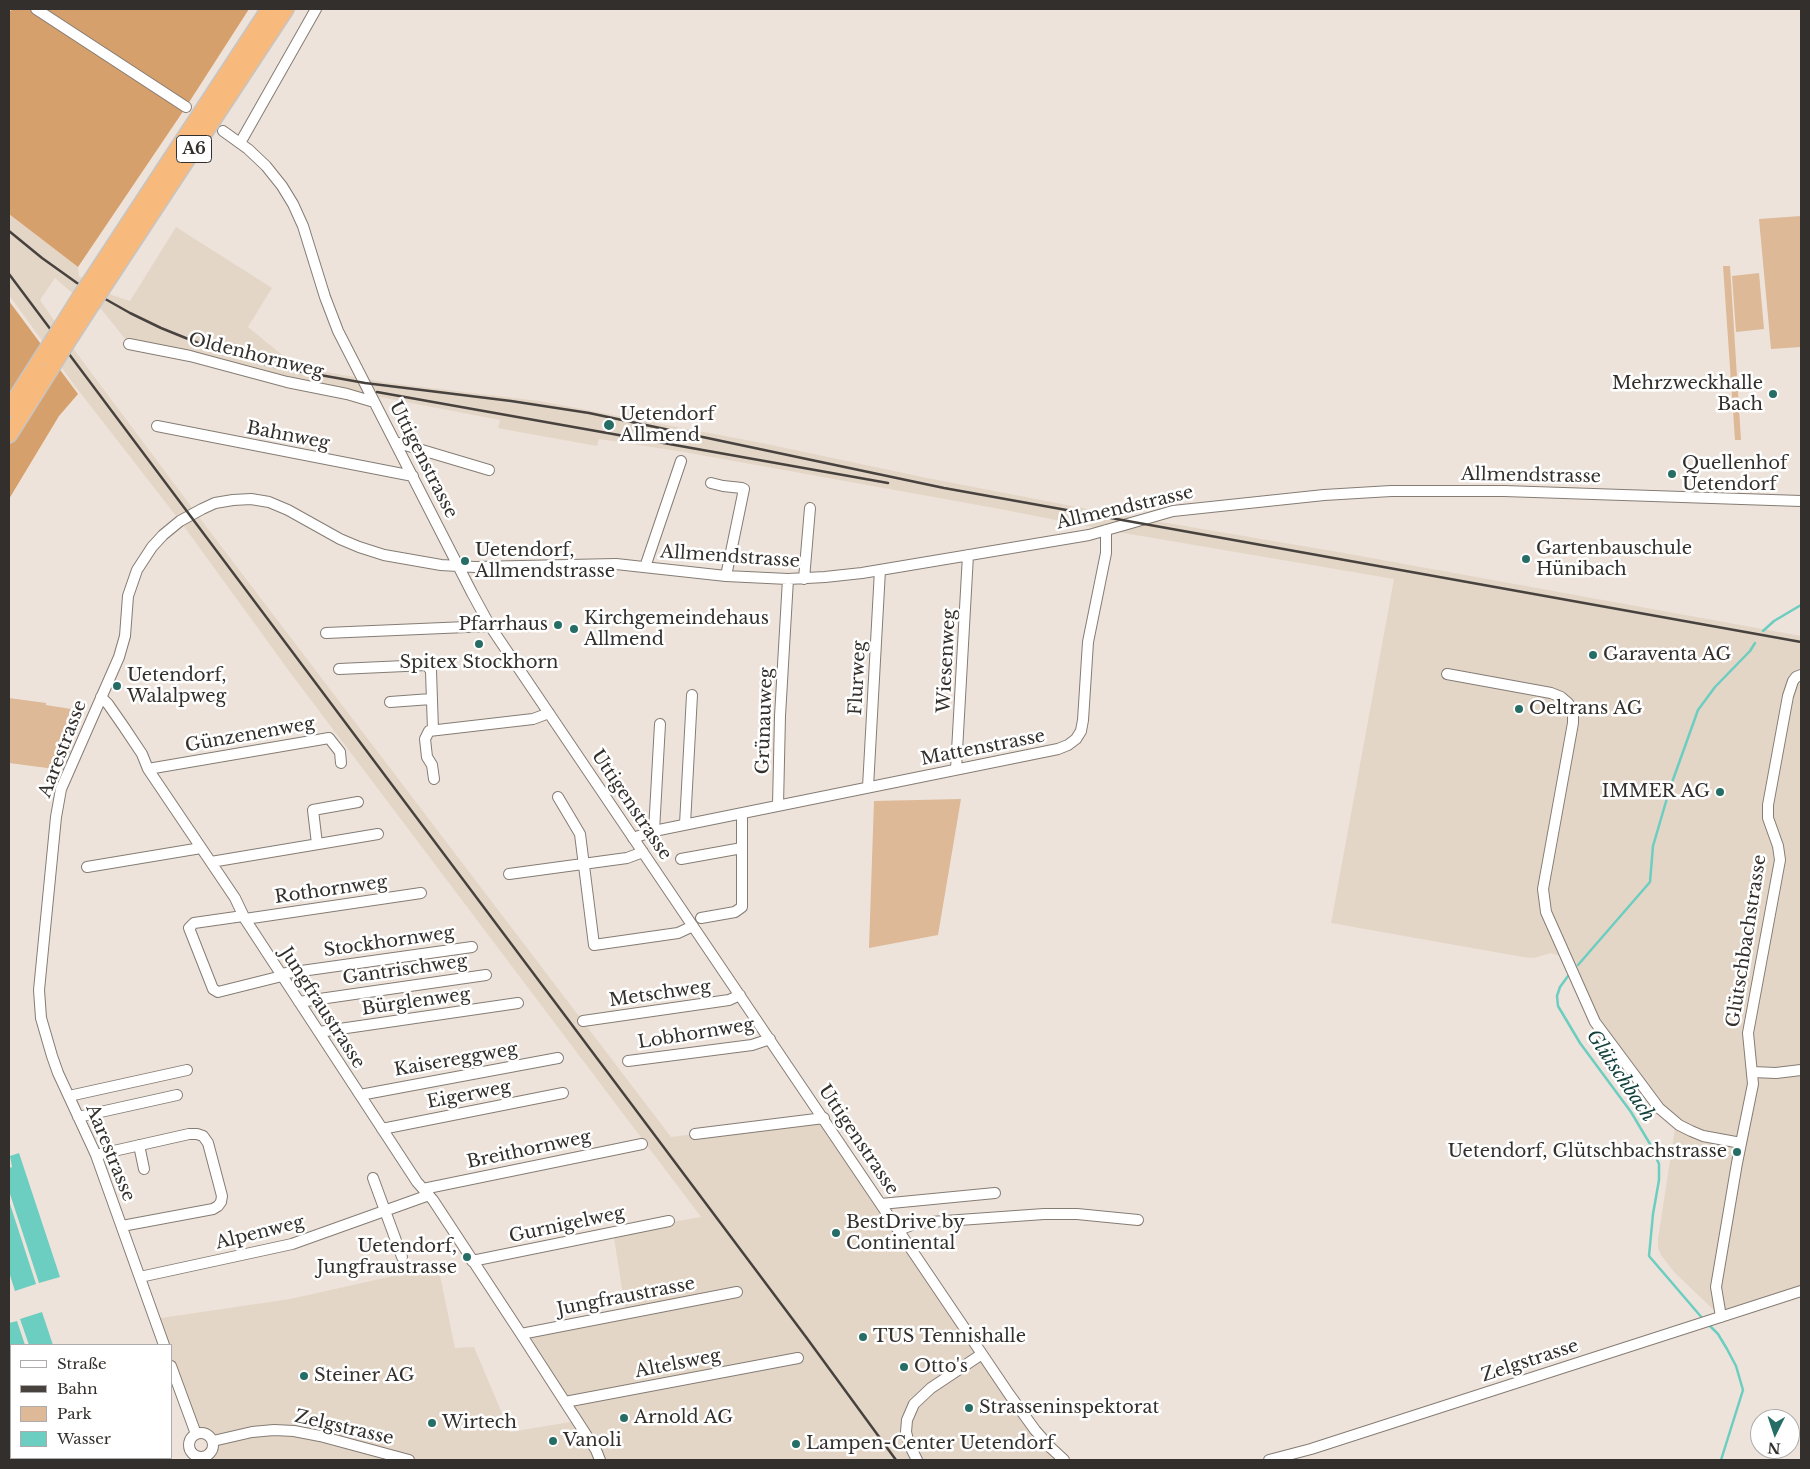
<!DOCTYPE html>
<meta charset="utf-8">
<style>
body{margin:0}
#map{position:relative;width:1810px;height:1469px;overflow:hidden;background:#ede3da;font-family:"Libre Baskerville",serif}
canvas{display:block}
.frame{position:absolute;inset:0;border:10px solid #332f2c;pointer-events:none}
.legend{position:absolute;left:10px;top:1344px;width:162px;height:115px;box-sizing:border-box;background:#fff;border:1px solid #adacab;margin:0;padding:6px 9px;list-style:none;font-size:15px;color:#332f2c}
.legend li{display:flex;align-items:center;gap:10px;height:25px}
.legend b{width:25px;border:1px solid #adacab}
.north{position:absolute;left:1750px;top:1409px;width:50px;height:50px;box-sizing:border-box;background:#fff;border:1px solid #adacab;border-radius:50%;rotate:184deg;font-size:14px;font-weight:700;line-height:20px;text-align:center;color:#332f2c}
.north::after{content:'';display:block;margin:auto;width:18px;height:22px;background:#256d65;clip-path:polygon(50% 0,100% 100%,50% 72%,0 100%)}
</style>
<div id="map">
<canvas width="1810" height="1469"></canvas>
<div class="frame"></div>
<ul class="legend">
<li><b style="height:6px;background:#fff"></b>Straße</li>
<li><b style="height:6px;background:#47423e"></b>Bahn</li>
<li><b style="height:14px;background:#ddb997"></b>Park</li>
<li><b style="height:14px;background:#6ccdc1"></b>Wasser</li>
</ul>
<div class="north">N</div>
</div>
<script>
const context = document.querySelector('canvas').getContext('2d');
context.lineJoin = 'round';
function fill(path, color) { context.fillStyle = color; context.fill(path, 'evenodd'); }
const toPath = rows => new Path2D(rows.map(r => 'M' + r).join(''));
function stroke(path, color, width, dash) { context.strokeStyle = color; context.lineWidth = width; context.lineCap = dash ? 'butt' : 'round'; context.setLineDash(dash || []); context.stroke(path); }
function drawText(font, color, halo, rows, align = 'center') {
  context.font = font + ' "Libre Baskerville",serif'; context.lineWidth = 5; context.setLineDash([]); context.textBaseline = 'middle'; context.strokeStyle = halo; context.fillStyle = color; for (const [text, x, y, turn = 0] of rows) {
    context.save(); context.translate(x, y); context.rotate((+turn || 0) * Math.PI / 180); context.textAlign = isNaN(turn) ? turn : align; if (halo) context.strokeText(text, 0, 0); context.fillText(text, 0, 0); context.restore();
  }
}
const built = toPath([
 [9,214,78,267,79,276,112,295,130,301,176,227,272,288,248,327,297,367,389,383,539,401,757,442,927,478,1108,513,1344,553,1801,636,1801,1291,1721,1317,1674,1272,1661,1255,1658,1248,1658,1239,1675,1128,1652,1107,1599,1037,1583,1007,1566,964,1560,956,1551,953,1534,958,1523,957,1331,923,1394,579,1106,530,1000,509,684,452,599,439,597,446,519,432,498,428,500,420,380,397,374,402,129,344,102,310,70,291,55,278,40,300,78,355,208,529,671,1137,824,1118,982,1354,1064,1460,206,1460,205,1456,209,1454,213,1448,211,1437,204,1433,200,1433,171,1366,171,1345,164,1345,154,1319,290,1299,438,1266,455,1348,474,1347,510,1432,576,1421,521,1334,626,1314,613,1232,701,1217,289,671,180,521,75,386,9,295]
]);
const green = toPath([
 [1801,216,1801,347,1771,349,1759,219],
 [1723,266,1730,266,1741,440,1735,440],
 [1759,273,1764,329,1736,332,1732,276],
 [9,698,46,703,46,705,71,709,63,737,74,742,63,767,57,765,55,769,9,763],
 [961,799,938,935,869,948,874,801]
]);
const forest = toPath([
 [13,9,249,9,186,107,78,267,9,214,9,12],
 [9,301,78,394,59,416,9,499]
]);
const water = toPath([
 [19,1153,60,1277,39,1283,9,1191,9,1168,12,1167,10,1156],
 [9,1201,36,1284,15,1291,9,1272],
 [42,1312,53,1345,29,1345,20,1319],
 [17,1321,25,1345,11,1345,11,1376,9,1369,9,1323]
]);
const stream = toPath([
 [1763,631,1774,621,1801,605],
 [1578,965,1650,882,1653,846,1670,788,1698,710,1715,687,1750,651,1755,643],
 [1568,976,1560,987,1557,996,1558,1006,1580,1043,1631,1112,1650,1144,1659,1164,1659,1180,1653,1214,1649,1256,1703,1319],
 [1709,1325,1718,1334,1727,1349,1736,1366,1743,1390,1721,1460]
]);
const minor = toPath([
 [36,9,186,107],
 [223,131,248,149,266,166,282,186,293,204,303,226,325,297,338,331,472,593,490,626,1009,1394,1035,1430,1050,1447,1064,1460],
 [240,143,316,9],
 [129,344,190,356,287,382,347,394,374,402],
 [157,426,413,476],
 [395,442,489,470],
 [711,483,723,486,742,488,744,489,726,576],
 [645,567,681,461],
 [804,579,810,508],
 [326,633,490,626],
 [339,669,427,665,431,671,433,730],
 [1447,674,1551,693,1561,697,1568,703,1573,712,1573,723,1543,889,1546,912,1595,1022,1659,1108,1679,1125,1691,1131,1703,1136,1741,1143],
 [101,697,108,704,124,727,142,754,148,769,235,898,245,919,417,1182,433,1200,521,1334,596,1450,600,1460],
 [390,702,431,699],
 [148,769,329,738,340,752,341,763],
 [956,769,968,555],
 [434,779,432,765,427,757,425,739,429,731,533,719,549,713],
 [868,787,880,570],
 [558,797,580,834,594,945,678,933,693,926],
 [778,805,780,716,788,579],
 [685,824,692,695],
 [654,831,660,724],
 [633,838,654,831,1058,749,1068,745,1076,739,1081,731,1083,720,1088,642,1106,553,1106,530],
 [317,844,313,810,358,802],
 [681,859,742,848],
 [211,862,378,834],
 [87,867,201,848],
 [509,874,627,858,643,852],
 [243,916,194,923,189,928,213,989,218,992,282,976],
 [701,918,735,912,742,907,742,813],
 [245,919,421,893],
 [280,974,472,947],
 [299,1002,486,975],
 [583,1021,729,1000,740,995],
 [319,1032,518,1003],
 [628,1061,752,1045,770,1039],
 [1753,1072,1776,1073,1801,1070],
 [360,1095,558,1058],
 [69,1096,187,1070],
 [78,1117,177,1095],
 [382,1129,563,1093],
 [695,1134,824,1118],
 [139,1145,144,1169],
 [96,1155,189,1134,197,1134,203,1136,208,1143,222,1196,221,1202,218,1206,213,1209,122,1226],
 [373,1178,402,1257],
 [423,1189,642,1144],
 [881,1204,995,1193],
 [899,1230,917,1223,1044,1214,1077,1214,1138,1220],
 [472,1261,669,1221],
 [140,1277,292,1244,429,1195],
 [1721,1317,1716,1287,1737,1163,1753,1084,1748,1033,1780,860,1778,846,1768,818,1768,805,1788,696,1793,681,1796,677,1801,675],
 [521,1334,737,1292],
 [164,1345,96,1155,58,1073,52,1056,41,1018,39,990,56,817,61,789,119,657,125,636,128,596,137,570,152,547,163,535,180,521,202,509,215,503,233,500,251,499,269,502,288,510,340,539,359,547,384,555,441,565,475,567,616,564,726,576,788,579,825,577,862,573,1089,535,1173,511,1324,495,1391,491,1504,491,1801,501],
 [171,1366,196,1434],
 [565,1402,798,1358],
 '189 1445a12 12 0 1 1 24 0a12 12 0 1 1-24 0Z',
 [213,1441,252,1432,274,1430,294,1431,320,1436,409,1460],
 [917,1460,909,1444,906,1432,907,1420,914,1404,931,1388,982,1354],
 [1269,1460,1311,1449,1801,1291]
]);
const highway = toPath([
 [90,282,269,9],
 [102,289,286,9],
 [60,329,80,297],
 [68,341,92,304],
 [9,409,42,357],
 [9,435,50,370]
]);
const rail = toPath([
 [9,231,42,258,77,283,130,313,161,328,203,345,275,367,365,383,511,401,589,413,944,488,1801,642],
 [9,274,806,1337,896,1460],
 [377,392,888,483]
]);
const highwayBridge = toPath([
 [80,297,90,282],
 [92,304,102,289],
 [42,357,60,329],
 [50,370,68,341]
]);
const markers = [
 [1773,394,5,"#256d65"],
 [609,425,6,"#256d65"],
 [1672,474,5,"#256d65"],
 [1526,559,5,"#256d65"],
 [465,561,5,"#256d65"],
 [558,625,5,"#256d65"],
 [574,629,5,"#256d65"],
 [479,644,5,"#256d65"],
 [1593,655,5,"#256d65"],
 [117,686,5,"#256d65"],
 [1519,709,5,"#256d65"],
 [1720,792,5,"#256d65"],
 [1737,1152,5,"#256d65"],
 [836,1233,5,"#256d65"],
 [467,1257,5,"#256d65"],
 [863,1337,5,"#256d65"],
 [904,1367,5,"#256d65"],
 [304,1376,5,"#256d65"],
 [969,1408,5,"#256d65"],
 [624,1418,5,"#256d65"],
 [432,1423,5,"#256d65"],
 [553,1441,5,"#256d65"],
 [796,1444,5,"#256d65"]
];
const shields = [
 [194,149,35]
];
const shieldNames = [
 ["A6",194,149]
];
const streetNames = [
 ["Oldenhornweg",256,356,14],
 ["Bahnweg",288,436,11],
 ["Uttigenstrasse",423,460,63],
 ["Allmendstrasse",1531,476,1],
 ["Allmendstrasse",1125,508,-13],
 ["Allmendstrasse",730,557,4],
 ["Wiesenweg",947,661,-87],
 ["Flurweg",858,678,-87],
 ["Grünauweg",765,721,-88],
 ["Günzenenweg",250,735,-10],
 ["Mattenstrasse",983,748,-11],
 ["Aarestrasse",63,749,-69],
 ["Uttigenstrasse",631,805,56],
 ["Rothornweg",331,890,-8],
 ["Glütschbachstrasse",1747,941,-81],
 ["Stockhornweg",389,942,-8],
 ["Gantrischweg",405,970,-8],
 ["Metschweg",660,994,-8],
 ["Bürglenweg",416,1002,-8],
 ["Jungfraustrasse",322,1008,57],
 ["Lobhornweg",696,1034,-9],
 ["Kaisereggweg",456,1060,-10],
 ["Eigerweg",469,1095,-11],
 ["Uttigenstrasse",858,1140,56],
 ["Breithornweg",529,1150,-12],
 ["Aarestrasse",110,1153,68],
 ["Gurnigelweg",567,1225,-12],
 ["Alpenweg",260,1233,-14],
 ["Jungfraustrasse",626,1297,-11],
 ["Zelgstrasse",1530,1361,-18],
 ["Altelsweg",678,1364,-11],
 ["Zelgstrasse",344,1428,13]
];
const poiNames = [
 ["Mehrzweckhalle",1763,384,"right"],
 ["Bach",1763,405,"right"],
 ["Uetendorf",620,415],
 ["Allmend",620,436],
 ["Quellenhof",1682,464],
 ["Uetendorf",1682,485],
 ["Gartenbauschule",1536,549],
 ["Hünibach",1536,570],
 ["Uetendorf,",475,551],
 ["Allmendstrasse",475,572],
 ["Kirchgemeindehaus",584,619],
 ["Allmend",584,640],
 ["Pfarrhaus",548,625,"right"],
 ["Garaventa AG",1603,655],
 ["Spitex Stockhorn",479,663,"center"],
 ["Uetendorf,",127,676],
 ["Walalpweg",127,697],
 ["Oeltrans AG",1529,709],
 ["IMMER AG",1710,792,"right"],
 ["Uetendorf, Glütschbachstrasse",1727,1152,"right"],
 ["BestDrive by",846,1223],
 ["Continental",846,1244],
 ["Uetendorf,",457,1247,"right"],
 ["Jungfraustrasse",457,1268,"right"],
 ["TUS Tennishalle",873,1337],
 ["Otto's",914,1367],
 ["Steiner AG",314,1376],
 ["Strasseninspektorat",979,1408],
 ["Arnold AG",634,1418],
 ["Wirtech",442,1423],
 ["Vanoli",563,1441],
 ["Lampen-Center Uetendorf",806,1444]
];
const waterNames = [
 ["Glütschbach",1620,1076,56]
];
fill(built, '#e4d6c7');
fill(green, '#ddb997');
fill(forest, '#d6a06c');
fill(water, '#6ccdc1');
stroke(stream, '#6ccdc1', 2.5);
stroke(minor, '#857c74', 12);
stroke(highway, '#c6c5c4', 18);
stroke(minor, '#fff', 10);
stroke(highway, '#f8b97c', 15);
stroke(rail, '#47423e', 2.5);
stroke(highwayBridge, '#c6c5c4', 18, []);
stroke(highwayBridge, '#f8b97c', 15);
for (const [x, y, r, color] of markers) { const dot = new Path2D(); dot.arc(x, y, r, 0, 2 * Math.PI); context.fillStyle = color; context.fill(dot); stroke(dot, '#fff', 2); }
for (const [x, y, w] of shields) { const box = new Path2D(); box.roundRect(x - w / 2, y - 13.5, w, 27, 4); context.fillStyle = '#fff'; context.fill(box); stroke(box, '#332f2c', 1); }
drawText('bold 16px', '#332f2c', null, shieldNames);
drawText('18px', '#332f2c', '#fff', streetNames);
drawText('18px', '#332f2c', '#fff', poiNames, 'left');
drawText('italic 19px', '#113f39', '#fff', waterNames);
</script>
